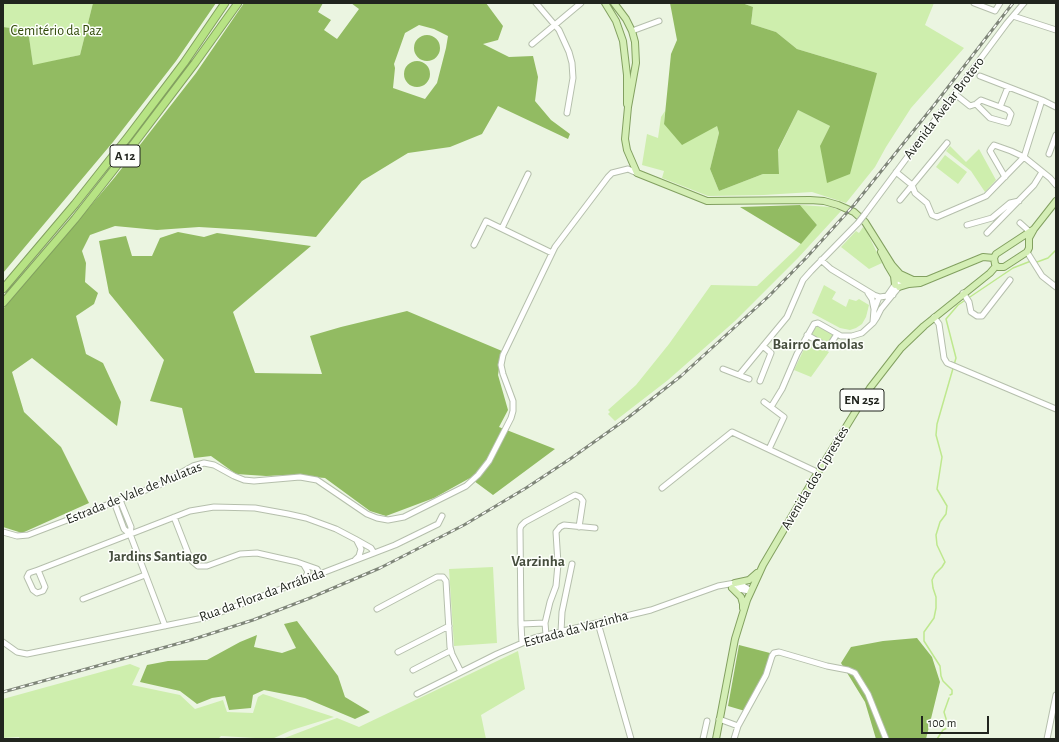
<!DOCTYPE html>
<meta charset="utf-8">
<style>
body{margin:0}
#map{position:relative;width:1059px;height:742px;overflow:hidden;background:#ebf5e1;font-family:"Alegreya Sans",sans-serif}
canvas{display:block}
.frame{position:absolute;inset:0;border:4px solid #21251e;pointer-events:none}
.scale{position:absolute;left:921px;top:716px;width:68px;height:18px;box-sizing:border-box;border:2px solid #21251e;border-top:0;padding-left:5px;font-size:12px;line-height:14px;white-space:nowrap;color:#21251e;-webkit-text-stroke:3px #fdfffb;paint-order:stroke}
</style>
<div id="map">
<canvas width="1059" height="742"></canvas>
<div class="frame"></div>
<div class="scale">100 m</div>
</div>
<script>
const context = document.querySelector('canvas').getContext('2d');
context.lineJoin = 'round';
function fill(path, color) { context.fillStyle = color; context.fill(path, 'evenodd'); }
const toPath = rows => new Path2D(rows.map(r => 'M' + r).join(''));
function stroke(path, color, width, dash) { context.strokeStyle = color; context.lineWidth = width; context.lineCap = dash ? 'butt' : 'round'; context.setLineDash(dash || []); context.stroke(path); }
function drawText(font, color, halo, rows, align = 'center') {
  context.font = font + ' "Alegreya Sans",sans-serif'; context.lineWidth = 3; context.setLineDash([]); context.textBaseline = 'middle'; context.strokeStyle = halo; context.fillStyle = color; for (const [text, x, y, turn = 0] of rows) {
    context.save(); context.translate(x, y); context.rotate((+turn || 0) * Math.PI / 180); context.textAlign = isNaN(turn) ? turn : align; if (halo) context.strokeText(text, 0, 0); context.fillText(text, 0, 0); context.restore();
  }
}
const green = toPath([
 [3,3,93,3,80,55,33,66,28,30,3,27],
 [742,3,934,3,925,25,964,48,911,108,886,147,875,167,846,203,812,192,764,195,708,196,662,178,664,171,642,165,647,134,658,138,661,117,665,111,664,124,717,126,719,133,710,169,719,191,763,174,779,174,778,151,798,110,830,126,820,146,877,73,797,49,776,32,751,24,753,7],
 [950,146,966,162,979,149,996,180,985,192,971,171,946,151],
 [945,155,967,172,958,184,936,167],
 [800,205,831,207,841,211,798,258,735,321,668,380,615,421,608,414,610,412,608,410,636,385,669,344,711,285,757,286,796,249,817,225],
 [863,227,866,230,882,263,869,269,841,247,856,231,859,233],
 [824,285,836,292,832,299,846,307,849,299,856,301,859,299,869,305,866,317,862,324,856,328,850,330,840,328,812,313],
 [818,325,833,334,833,336,829,343,826,344,811,334,815,326],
 [809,342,829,352,811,377,794,370,807,343],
 [493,567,497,643,454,646,449,569],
 [518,651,525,689,481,715,486,739,282,739,337,718,359,727],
 [130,664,140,668,132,685,180,695,195,709,223,700,227,712,253,713,258,697,263,694,334,717,292,730,272,739,221,736,218,739,20,739,19,737,3,738,3,699]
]);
const forest = toPath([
 [93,3,216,3,176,61,113,142,3,273,3,27,28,30,33,65,80,55],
 [244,3,323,3,318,12,331,20,324,30,337,39,359,9,351,3,486,3,503,26,498,40,483,44,509,57,533,56,538,77,535,101,551,120,570,134,568,139,498,106,482,134,450,147,408,153,362,181,316,237,249,230,199,227,157,230,115,226,90,235,82,251,86,263,85,282,98,293,94,304,76,316,86,354,103,363,121,402,117,426,32,358,12,372,24,412,61,447,89,503,22,533,3,527,3,309,115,177,196,73],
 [419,25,434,29,448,36,446,48,437,83,425,99,393,88,395,68,394,64,405,33],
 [670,3,742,3,753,7,751,24,776,32,797,49,877,73,850,174,827,183,820,146,830,126,798,110,778,150,779,174,763,174,719,191,710,169,719,133,717,126,682,145,664,124,671,54,677,40],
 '414 48a13 13 0 1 1 26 0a13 13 0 1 1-26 0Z',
 '404 74a13 13 0 1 1 26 0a13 13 0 1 1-26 0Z',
 [800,205,817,225,801,244,740,207],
 [178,232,204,237,217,233,311,246,233,312,255,373,322,374,310,336,341,327,407,311,502,351,498,375,508,410,499,427,555,449,493,495,470,478,434,498,386,516,370,511,325,478,289,475,266,476,236,474,211,456,194,458,182,408,150,401,164,360,109,293,99,241,126,236,132,256,152,256,160,238],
 [297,621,338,676,345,697,370,712,355,719,305,698,264,690,253,695,251,708,229,710,225,696,212,698,197,704,180,691,140,682,147,665,168,661,207,660,240,642,257,635,254,647,282,653,296,648,284,624],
 [917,638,932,657,940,682,926,739,876,739,865,702,841,663,851,647,883,641],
 [739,645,770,653,767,667,745,711,728,706]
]);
const stream = toPath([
 [1035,262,1037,262,1048,258,1056,250],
 [950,695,952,694,952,690,943,681,941,676,940,666,924,641,924,632,934,618,936,608,936,597,933,588,932,580,935,574,942,567,945,562,937,545,936,535,940,522,946,514,947,506,937,489,942,457,936,435,937,424,956,358,946,319,958,305,1013,268,1031,261],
 [937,739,943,730,947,728,947,722,944,712,949,698]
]);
const minor = toPath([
 [536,3,559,30,569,52,572,63,573,78,567,113],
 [974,3,995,11,1000,3],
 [1013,16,1056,30],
 [632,31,659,21],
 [532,44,581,3],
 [955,94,970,106,976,104,981,100,1008,110,1011,114,1008,123,990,118,976,104],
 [1042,100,1056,107],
 [1000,107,1008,87],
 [1049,154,1056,135],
 [896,172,912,185,915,193,927,203,932,215,937,217,986,196,1024,157,1042,100,980,76],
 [1005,177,990,151,991,149,994,145,1011,151,1024,157,1050,178,1056,185],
 [900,200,947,143],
 [865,214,1007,23,1024,3],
 [1020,223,1030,232],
 [967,225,992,218,1010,203,1019,201],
 [502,228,528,174],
 [987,233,1034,185,1042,172],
 [474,245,486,221,552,253],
 [1027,252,1042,276,1056,287],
 [821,260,831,269,874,295,880,297,893,295],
 [868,293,872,299,874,309],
 [963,293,969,302,971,312,977,316,982,316,1010,280],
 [887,296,896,283],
 [934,317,939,324,944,358,947,363,1056,409],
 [873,322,874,310,879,297],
 [807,335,828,347,830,345,837,334],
 [723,369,749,379],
 [739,375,787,317,803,280,811,271,858,223],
 [760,381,771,353,763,346],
 [764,402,784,417,769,449],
 [771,407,782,389,797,354,814,324,818,323,841,336,852,336,862,333,873,323,877,317,881,309,899,287,902,277],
 [662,488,732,432,817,472],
 [120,500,131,527,130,534,165,626],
 [114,502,124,529,130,534],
 [174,517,190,558,192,561,198,566,207,566,240,554,257,553,297,562,317,569,320,574],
 [3,532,17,536,28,535,159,485,193,466,204,463,214,465,234,476,244,480,254,481,300,477,317,480,367,514,377,518,388,520,404,517,466,486,478,475,489,461,511,418,513,411,513,401,503,374,501,365,503,355,555,247,608,177,612,173,628,169,637,173],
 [355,560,359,556,361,549,357,541],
 [38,570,45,587,43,591,37,593,33,590,27,577,29,573,38,570,190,511,214,507,255,508,288,514,306,518,336,529,355,539,371,548,374,553],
 [304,580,308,572,304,565],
 [732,588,750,591],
 [83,599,145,575],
 [377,609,437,577,443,577,446,581,450,647,452,654,461,672],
 [545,623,550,602,556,586,558,564,556,532,560,527,564,525,595,528],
 [598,623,631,739],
 [521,624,520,529,521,526,525,522,575,495,580,497,583,501,579,527],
 [561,632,562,612,572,564],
 [3,642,17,652,27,654,208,617,395,545,438,524,442,516],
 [522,643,521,624,545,623,546,635],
 [398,652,449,626],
 [413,670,450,651],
 [417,694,497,654,534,638,651,610,718,586,735,583,742,585,751,591],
 [719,719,738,726],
 [703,739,707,721],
 [734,739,738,726,766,675,772,656,774,653,779,652,827,666,848,670,855,673,868,694,886,739],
 [1047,739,1056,695]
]);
const major = toPath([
 [605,3,616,21,623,41,627,75,627,104],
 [614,3,626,19,632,31,635,42,636,63,628,107,625,139,627,150,637,173,707,201,810,200,824,201,838,205,854,212,865,222,892,265,900,274,913,280,927,280],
 [1034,229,1029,238,1029,248,1027,252,1004,267,998,267,995,264,994,258,996,254,1034,229,1056,201],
 [881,252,888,266,894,276,909,284,920,283,983,257,994,258],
 [894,276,895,285],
 [899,287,909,284],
 [735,583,749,580,757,573],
 [732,588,741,597,743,604,743,608],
 [716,739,735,639,747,600,763,565,812,482,870,388,901,348,924,326,990,273,996,266]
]);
const highway = toPath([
 [3,289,75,204,128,137,184,63,225,3],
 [3,303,75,219,126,154,195,63,238,3]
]);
const rail = toPath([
 [3,692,191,640,253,620,310,598,380,568,464,525,526,488,570,459,625,420,681,376,769,296,806,258,854,205,935,104,1013,3]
]);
const minorBridge = toPath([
 [858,223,865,214]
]);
const shields = [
 [125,156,30],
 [862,400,44]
];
const shieldNames = [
 ["A 12",125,156],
 ["EN 252",862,400]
];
const parkNames = [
 ["Cemitério da Paz",56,31]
];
const streetNames = [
 ["Avenida Avelar Brotero",944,108,-53],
 ["Avenida dos Ciprestes",815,478,-59],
 ["Estrada de Vale de Mulatas",134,493,-22],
 ["Rua da Flora da Arrábida",262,595,-20],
 ["Estrada da Varzinha",576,629,-15]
];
const neighbourhoodNames = [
 ["Bairro Camolas",818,344],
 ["Jardins Santiago",158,556],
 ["Varzinha",538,561]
];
fill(green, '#ceeead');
fill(forest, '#92bb62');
stroke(stream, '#bee88e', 1.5);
stroke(minor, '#b5bfac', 7);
stroke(major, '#82a060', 8);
stroke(highway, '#82a060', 9);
stroke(minor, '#fff', 5);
stroke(major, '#d4eeb5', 6);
stroke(highway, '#b7e384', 7);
stroke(rail, '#7f8679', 3);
stroke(rail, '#fdfffb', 1.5, [4.5]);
stroke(minorBridge, '#b5bfac', 7, []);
stroke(minorBridge, '#fff', 5);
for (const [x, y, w] of shields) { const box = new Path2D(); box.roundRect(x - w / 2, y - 11, w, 22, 3); context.fillStyle = '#fdfffb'; context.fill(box); stroke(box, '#21251e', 1); }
drawText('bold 13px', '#21251e', null, shieldNames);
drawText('14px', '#314a09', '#fdfffb', parkNames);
drawText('14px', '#21251e', '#fdfffb', streetNames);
drawText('bold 15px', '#454d3d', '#fdfffb', neighbourhoodNames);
</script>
